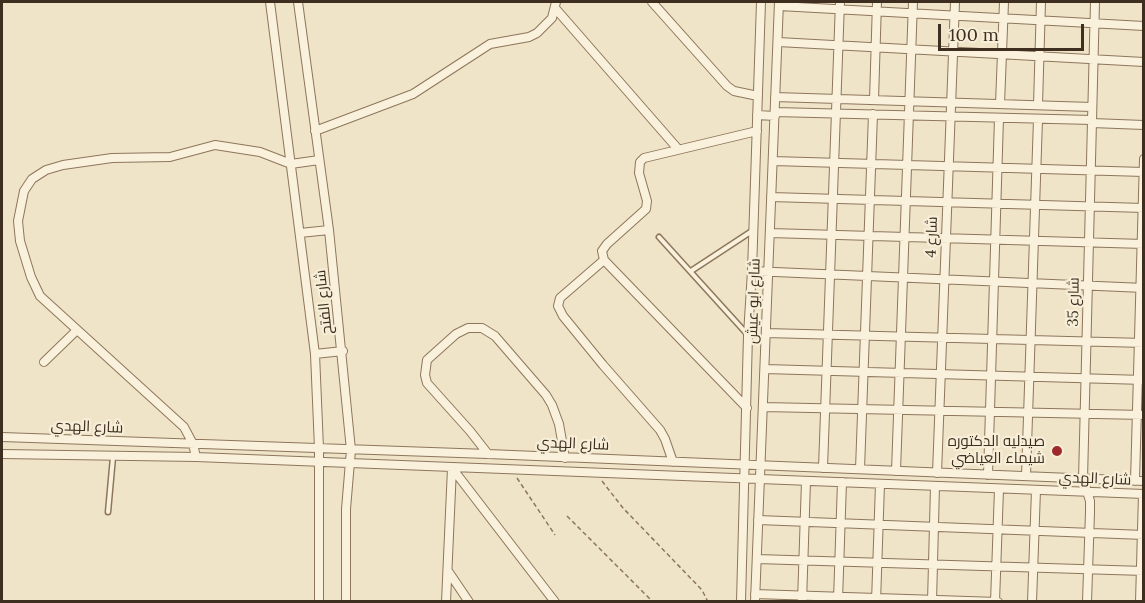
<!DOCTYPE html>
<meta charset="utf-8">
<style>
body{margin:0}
#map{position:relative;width:1145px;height:603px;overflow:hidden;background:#f0e4c8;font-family:Lora,serif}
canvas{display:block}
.frame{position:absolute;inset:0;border:3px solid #3d2e20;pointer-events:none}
.scale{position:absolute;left:938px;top:24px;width:146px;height:27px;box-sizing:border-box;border:3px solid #3d2e20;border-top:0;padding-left:8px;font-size:18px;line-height:21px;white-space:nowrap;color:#3d2e20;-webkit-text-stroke:4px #f7eed8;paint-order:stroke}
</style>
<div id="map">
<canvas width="1145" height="603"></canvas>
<div class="frame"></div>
<div class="scale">100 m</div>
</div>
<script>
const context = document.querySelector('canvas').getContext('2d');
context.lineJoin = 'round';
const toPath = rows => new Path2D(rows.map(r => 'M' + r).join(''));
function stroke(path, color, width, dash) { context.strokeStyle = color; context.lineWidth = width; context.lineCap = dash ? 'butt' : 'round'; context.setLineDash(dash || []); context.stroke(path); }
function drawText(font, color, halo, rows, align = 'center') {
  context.font = font + ' Lora,Cairo,serif'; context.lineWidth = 4.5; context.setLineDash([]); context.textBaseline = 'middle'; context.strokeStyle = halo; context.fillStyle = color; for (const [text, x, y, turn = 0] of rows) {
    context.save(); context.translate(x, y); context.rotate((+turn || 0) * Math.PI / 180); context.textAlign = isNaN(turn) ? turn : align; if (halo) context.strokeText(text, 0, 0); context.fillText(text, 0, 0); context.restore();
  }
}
const path = toPath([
 [517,478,555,535],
 [602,481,623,508,702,590,708,602],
 [567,516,653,602]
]);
const service = toPath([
 [659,237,747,334],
 [691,271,752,231],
 [108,512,113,457]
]);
const minor = toPath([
 [270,2,315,354,319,448,319,602],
 [298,2,329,230,351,450,346,509,346,602],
 [652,2,727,86,734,91,758,96],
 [779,6,1144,26],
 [555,8,678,149],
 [778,42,1144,62],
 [775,97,1092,107],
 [874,100,877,2],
 [1000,104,1004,2],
 [1038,105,1041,2],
 [775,112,1092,120],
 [757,115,775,116],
 [1092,123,1144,125],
 [315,131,413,94,490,44,529,37,537,33,552,18,556,2],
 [773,161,1144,172],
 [771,197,1144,208],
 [300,233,329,230],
 [770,233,1144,244],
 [604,260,560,298,558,306,563,316,603,365,660,430,665,439,673,462],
 [752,271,1144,288],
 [766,333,1144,343],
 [315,354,343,351],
 [44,362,77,330],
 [765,369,1144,380],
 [763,407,1144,415],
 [747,408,604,260,602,251,607,244,646,209,647,201,639,173,640,162,644,158,757,131],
 [2,437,488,454,1144,481],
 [2,454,196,457,1144,494],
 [488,454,470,431,427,383,425,375,427,360,456,334,468,328,482,328,495,336,546,395,552,405,559,424,565,458],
 [196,457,193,444,184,427,40,296,31,277,20,241,18,221,24,191,32,179,46,170,63,165,112,158,170,157,215,145,260,152,291,164,319,160],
 [452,468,555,602],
 [823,468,840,2],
 [860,469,873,114],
 [896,471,913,2],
 [937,473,955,2],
 [988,475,999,118],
 [1026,476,1038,119],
 [1135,481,1144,159],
 [758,520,1144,535],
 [757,559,1144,571],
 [448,571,469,602],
 [755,594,998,602],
 [838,600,842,482],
 [446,602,452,468],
 [741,602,748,335,752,271,761,2],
 [755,602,779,2],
 [802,602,806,481],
 [876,602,880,484],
 [932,602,935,486],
 [995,602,999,489],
 [1032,602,1036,490],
 [1087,602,1090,512,1090,501,1083,479,1095,2],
 [1140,602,1143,494]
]);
const markers = [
 [1057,451,6,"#9e2a2b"]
];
const streetNames = [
 ["شارع 4",932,237,-88],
 ["شارع ابو عيش",754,301,-88],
 ["شارع الفتح",324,302,-96],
 ["شارع 35",1074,302,-89],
 ["شارع الهدي",87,427,2],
 ["شارع الهدي",573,444,2],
 ["شارع الهدي",1095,479,2]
];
const poiNames = [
 ["صيدليه الدكتوره",1045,442],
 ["شيماء العياضي",1045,459]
];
stroke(service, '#8d765c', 7);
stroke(minor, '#8d765c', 10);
stroke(path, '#8d765c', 1.5, [4.5, 3]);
stroke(service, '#faf1dc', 4);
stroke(minor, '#faf1dc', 8);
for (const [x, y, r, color] of markers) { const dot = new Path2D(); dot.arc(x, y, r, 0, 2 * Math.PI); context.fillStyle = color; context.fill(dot); stroke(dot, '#f7eed8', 2); }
drawText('15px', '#3d2e20', '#f7eed8', streetNames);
drawText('15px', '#3d2e20', '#f7eed8', poiNames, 'right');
</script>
